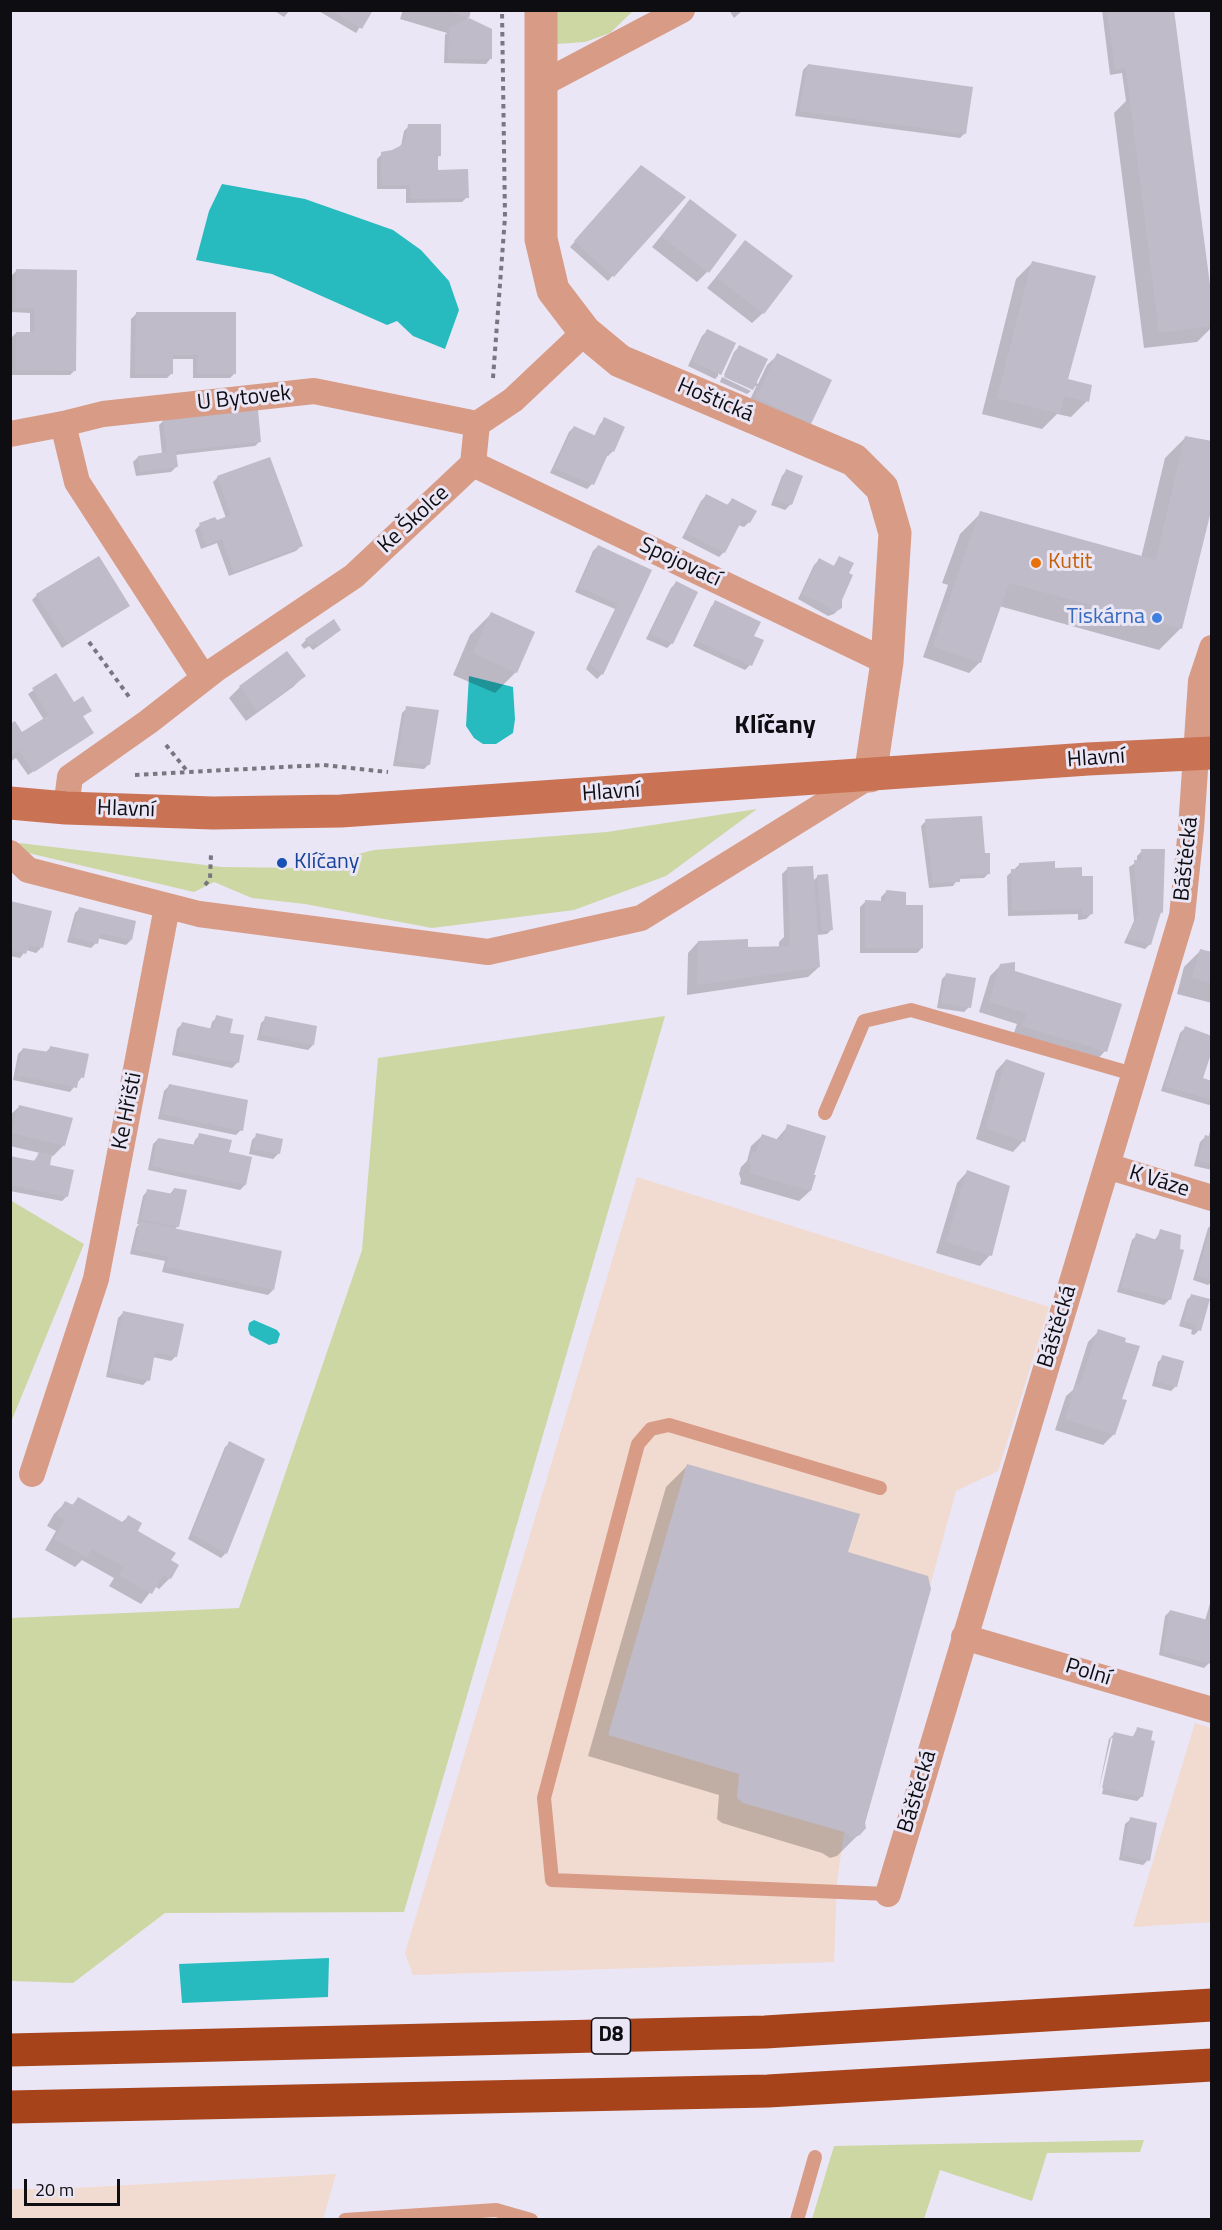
<!DOCTYPE html>
<meta charset="utf-8">
<style>
body{margin:0}
#map{position:relative;width:1222px;height:2230px;overflow:hidden;background:#eae6f5;font-family:"Titillium Web",sans-serif}
canvas{display:block}
.frame{position:absolute;inset:0;border:12px solid #0e0d12;pointer-events:none}
.scale{position:absolute;left:24px;top:2179px;width:96px;height:27px;box-sizing:border-box;border:3px solid #0e0d12;border-top:0;padding-left:8px;font-size:18px;line-height:21px;white-space:nowrap;color:#0e0d12;-webkit-text-stroke:4px #eae6f5;paint-order:stroke}
</style>
<div id="map">
<canvas width="1222" height="2230"></canvas>
<div class="frame"></div>
<div class="scale">20 m</div>
</div>
<script>
const context = document.querySelector('canvas').getContext('2d');
context.lineJoin = 'round';
function fill(path, color) { context.fillStyle = color; context.fill(path, 'evenodd'); }
const toPath = rows => new Path2D(rows.map(r => 'M' + r).join(''));
function stroke(path, color, width, dash) { context.strokeStyle = color; context.lineWidth = width; context.lineCap = dash ? 'butt' : 'round'; context.setLineDash(dash || []); context.stroke(path); }
function drawText(font, color, halo, rows, align = 'center') {
  context.font = font + ' "Titillium Web",sans-serif'; context.lineWidth = 6; context.setLineDash([]); context.textBaseline = 'middle'; context.strokeStyle = halo; context.fillStyle = color; for (const [text, x, y, turn = 0] of rows) {
    context.save(); context.translate(x, y); context.rotate((+turn || 0) * Math.PI / 180); context.textAlign = isNaN(turn) ? turn : align; if (halo) context.strokeText(text, 0, 0); context.fillText(text, 0, 0); context.restore();
  }
}
const industrial = toPath([
 [637,1177,1049,1307,998,1471,956,1491,865,1823,866,1828,860,1835,852,1838,844,1833,837,1881,834,1962,413,1975,405,1953],
 [1195,1723,1211,1728,1211,1922,1133,1927],
 [336,2174,323,2219,11,2219,11,2189,54,2189]
]);
const green = toPath([
 [634,10,610,33,585,42,556,44,556,11],
 [757,809,666,876,574,910,432,928,305,904,252,898,214,882,194,892,24,852,19,843,222,867,302,868,374,850,607,832],
 [665,1016,404,1912,165,1913,73,1983,11,1981,11,1618,239,1608,362,1250,378,1058],
 [10,1200,84,1244,11,1422,10,1422],
 [1144,2140,1140,2152,1047,2153,1032,2201,940,2170,924,2219,812,2219,834,2146]
]);
const water = toPath([
 [222,184,305,199,393,230,421,250,449,281,459,310,445,349,413,336,397,321,387,325,272,274,196,260,209,211],
 [469,676,513,687,515,719,513,733,496,744,483,744,474,738,466,726],
 [254,1320,277,1330,280,1334,277,1343,269,1345,250,1335,248,1329,249,1323],
 [329,1958,328,1997,182,2003,179,1964]
]);
const shadow = toPath([
 [273,10,290,10,284,17],
 [317,10,371,10,356,33],
 [403,10,470,10,467,20,491,58,486,64,444,63,445,35,447,33,400,19],
 [729,10,743,10,734,18],
 [1102,10,1173,10,1212,312,1212,327,1197,342,1144,348,1114,113,1126,101,1122,73,1110,75],
 [808,65,965,133,960,138,795,116,803,70],
 [409,126,440,155,437,158,437,171,467,197,462,202,406,203,406,189,377,189,377,159,382,154,393,152,401,146,404,131],
 [637,172,683,197,608,281,570,247],
 [690,201,707,272,697,282,652,247],
 [745,242,763,313,752,323,707,288],
 [1032,263,1066,380,1087,401,1071,417,1057,414,1042,429,982,414,1016,279],
 [16,271,75,370,70,375,10,375,11,338,16,333,30,333,30,313,11,312,11,276],
 [136,314,235,373,230,378,193,378,193,359,172,359,172,373,167,378,130,378,131,319],
 [707,331,718,372,718,376,715,379,688,366,702,336],
 [739,347,755,382,758,384,767,365,778,355,810,423,799,434,746,408,757,385,752,389,724,375,734,352],
 [722,377,751,391,747,394,720,382],
 [605,419,613,451,608,456,606,455,592,484,587,489,550,473,569,432,574,427,594,437,600,424],
 [164,420,260,441,255,446,175,455,176,467,171,472,136,476,133,462,138,457,162,454,159,425],
 [1186,437,1212,499,1180,629,1159,650,999,606,980,662,969,673,923,657,948,585,942,583,960,534,981,513,1141,558,1165,458],
 [786,471,801,477,790,505,785,510,771,505,782,476],
 [218,477,301,546,296,551,229,576,217,543,201,549,195,530,200,525,226,518,213,482],
 [706,496,727,505,732,500,749,522,744,527,738,525,724,552,719,557,682,538,701,501],
 [598,546,650,571,602,674,597,679,586,669,615,609,575,592,593,551],
 [839,558,840,608,834,614,828,616,798,599,814,565,819,560,833,567],
 [676,583,672,643,667,648,646,639,671,588],
 [37,595,128,606,62,648,32,600],
 [716,602,752,637,762,641,750,665,745,670,693,646,711,607],
 [491,614,516,672,495,693,453,675,470,635],
 [334,635,313,650,309,646,304,649,301,645,306,640],
 [56,675,74,704,90,711,82,717,92,732,28,775,16,758,10,762,10,725,21,734,44,720,28,694],
 [304,676,293,687,246,721,229,698,240,687],
 [407,708,429,764,424,769,393,766,402,713],
 [926,821,984,855,989,873,984,878,958,879,953,886,929,888,921,826],
 [1142,851,1162,912,1158,916,1150,944,1145,949,1124,943,1134,921,1129,867,1137,862,1137,856],
 [1020,864,1054,869,1081,878,1091,914,1086,919,1078,920,1078,914,1008,916,1007,876],
 [787,869,812,882,818,876,832,929,827,934,817,935,819,967,808,977,687,995,688,953,698,942,746,949,779,948,779,942,784,937,782,874],
 [886,892,904,907,922,948,917,953,860,953,860,907,865,902,881,902,881,897],
 [10,902,41,948,36,953,26,950,20,958,10,956],
 [80,908,131,940,126,945,97,938,96,943,91,948,67,942,75,913],
 [1200,951,1212,954,1212,1003,1177,994,1184,967],
 [1001,965,1014,973,1105,1051,1095,1062,1013,1036,1017,1024,979,1012,990,976],
 [947,974,969,1007,964,1012,937,1008,942,979],
 [217,1017,228,1034,243,1037,237,1063,232,1068,172,1055,177,1029,182,1024,210,1030,212,1022],
 [266,1018,313,1045,308,1050,257,1040,261,1023],
 [1185,1028,1201,1079,1212,1082,1212,1103,1209,1105,1161,1091,1180,1033],
 [50,1048,82,1077,70,1092,13,1080,18,1054,23,1049,45,1053],
 [1006,1060,1023,1141,1013,1152,976,1139,996,1071],
 [169,1086,241,1130,236,1135,158,1119,164,1091],
 [19,1107,64,1145,53,1156,51,1156,49,1166,67,1196,62,1201,10,1191,10,1158,33,1162,40,1153,10,1146,10,1115],
 [788,1126,812,1176,814,1176,810,1191,799,1201,740,1184,741,1179,739,1174,741,1167,747,1161,751,1146,762,1136,776,1140],
 [1212,1126,1212,1170,1194,1166,1200,1142,1205,1137,1208,1138],
 [200,1135,228,1153,245,1185,240,1190,148,1170,153,1144,158,1139,193,1146,195,1140],
 [257,1135,281,1140,278,1154,273,1159,249,1154,252,1140],
 [967,1172,990,1255,980,1266,936,1253,957,1183],
 [174,1189,178,1226,174,1230,273,1290,268,1295,162,1272,165,1261,130,1254,136,1228,139,1224,137,1224,143,1196,148,1190,169,1195],
 [1212,1224,1212,1282,1208,1285,1193,1280,1208,1228],
 [1161,1231,1178,1250,1182,1251,1169,1300,1164,1305,1117,1292,1132,1240,1137,1235,1154,1241],
 [1192,1295,1199,1330,1194,1335,1191,1334,1192,1330,1179,1326,1187,1300],
 [123,1313,176,1356,171,1361,153,1357,148,1380,143,1385,106,1377,118,1318],
 [1099,1331,1121,1400,1114,1434,1103,1445,1055,1430,1066,1396,1073,1390,1088,1342],
 [1163,1357,1176,1386,1171,1391,1152,1386,1158,1362],
 [230,1443,226,1553,221,1558,188,1539,225,1447],
 [687,1466,846,1553,859,1834,837,1856,830,1858,822,1853,722,1823,717,1819,719,1795,588,1756,666,1487],
 [78,1499,121,1523,128,1517,136,1532,170,1578,159,1589,155,1586,141,1604,109,1586,114,1578,82,1560,75,1567,45,1550,56,1531,47,1526,54,1514,65,1503,71,1506],
 [1212,1596,1212,1655,1209,1663,1204,1668,1159,1655,1165,1616,1170,1611,1205,1621],
 [1137,1729,1142,1796,1137,1801,1102,1794,1114,1738,1111,1738,1098,1793,1109,1739,1114,1734,1132,1738],
 [1131,1819,1148,1860,1143,1865,1119,1860,1125,1824]
]);
const building = toPath([
 [330,10,373,10,362,29],
 [444,10,471,10,469,18,492,29,492,59,448,59,449,28,469,18],
 [1107,10,1174,10,1212,300,1212,326,1159,333,1126,68,1115,70],
 [808,64,973,87,966,134,799,111],
 [408,124,441,124,441,156,438,156,438,170,468,169,469,198,411,199,410,185,382,185,381,152,392,150,400,146,406,139],
 [641,165,686,197,614,277,574,241],
 [690,199,737,235,709,273,661,236],
 [745,240,793,276,764,314,716,277],
 [1032,261,1096,276,1068,379,1092,385,1089,402,1064,396,1060,414,997,398],
 [16,269,77,270,76,371,15,370,16,332,35,332,34,308,15,308],
 [136,312,236,312,236,374,197,374,198,355,173,355,173,374,135,374],
 [707,329,736,343,721,375,692,361],
 [739,345,768,359,753,390,724,377],
 [777,353,832,380,811,424,756,397],
 [258,410,261,442,167,452,176,452,178,467,140,472,138,456,167,452,163,418],
 [604,417,625,427,614,452,610,450,594,485,554,468,574,426,596,436],
 [1185,436,1212,441,1212,507,1182,629,1009,583,981,663,933,646,980,511,1156,560],
 [270,457,303,546,234,572,222,539,206,545,199,523,215,517,217,520,231,515,217,476],
 [786,469,803,476,792,505,775,500],
 [706,494,728,505,732,498,757,511,750,523,742,520,725,553,686,533],
 [598,545,652,570,603,675,590,664,618,604,579,587],
 [99,556,130,606,68,644,36,594],
 [839,556,854,563,849,573,853,575,842,600,842,608,835,612,832,611,828,606,802,594,819,558,834,566],
 [676,581,698,592,673,644,650,634],
 [715,600,761,622,754,636,764,640,752,666,697,641],
 [491,612,535,632,517,673,473,653],
 [334,619,341,630,318,646,315,642,310,645,305,639],
 [287,651,306,676,257,711,239,686],
 [56,673,74,702,83,696,92,711,83,716,94,733,34,772,19,750,10,756,10,724,15,721,22,732,49,715,32,688],
 [406,706,439,710,430,765,397,761],
 [982,816,985,853,990,853,990,874,960,875,960,882,933,883,925,819],
 [1141,849,1165,849,1163,913,1161,912,1151,945,1128,938,1138,914,1134,860,1142,860],
 [1055,861,1055,868,1082,867,1082,876,1093,876,1093,914,1082,915,1082,909,1012,911,1011,869,1019,869,1019,863],
 [813,866,820,967,697,985,698,941,748,939,748,947,790,946,787,867],
 [828,874,833,930,822,931,817,875],
 [886,890,906,892,906,905,923,905,923,948,865,948,865,900,885,901],
 [10,901,52,911,43,948,29,945,26,954,10,950],
 [79,907,136,921,132,940,100,933,98,944,71,937],
 [1200,949,1212,952,1212,983,1192,978],
 [1015,962,1015,971,1122,1004,1107,1052,1022,1026,1027,1013,989,1002,1000,964],
 [946,973,976,978,971,1008,941,1003],
 [216,1015,233,1019,230,1033,244,1035,239,1063,176,1051,182,1022,213,1029],
 [265,1016,317,1026,314,1045,261,1035],
 [1185,1026,1212,1036,1212,1051,1203,1078,1212,1081,1212,1100,1165,1086],
 [50,1046,89,1054,84,1078,79,1077,77,1088,17,1075,23,1048,49,1052],
 [1006,1059,1045,1073,1025,1142,986,1128],
 [169,1084,248,1100,243,1131,162,1114],
 [19,1105,73,1118,65,1146,12,1133],
 [787,1124,826,1136,814,1175,816,1175,811,1191,750,1173,751,1167,749,1162,751,1154,756,1152,762,1134,782,1141],
 [199,1133,232,1140,229,1152,252,1157,246,1185,152,1166,158,1138,196,1145],
 [256,1133,283,1139,280,1154,253,1149],
 [1205,1135,1212,1137,1212,1164,1198,1161],
 [39,1152,52,1155,50,1165,74,1170,68,1197,10,1185,10,1156,35,1161],
 [967,1170,1010,1186,992,1256,946,1242],
 [174,1188,187,1190,179,1227,141,1219,147,1189,173,1194],
 [140,1221,282,1251,274,1290,166,1267,169,1257,134,1249],
 [1211,1227,1212,1227,1212,1280,1197,1275],
 [1160,1229,1181,1235,1180,1249,1184,1250,1171,1300,1121,1287,1136,1233,1157,1240],
 [1191,1294,1210,1299,1201,1331,1195,1329,1196,1325,1184,1321],
 [123,1311,184,1324,177,1357,155,1352,150,1381,110,1372],
 [1098,1329,1126,1338,1125,1342,1140,1346,1122,1399,1127,1400,1115,1435,1065,1419,1076,1384,1080,1385],
 [1162,1355,1184,1361,1177,1387,1156,1381],
 [229,1441,265,1459,227,1554,192,1534],
 [687,1464,860,1514,848,1552,928,1576,931,1589,865,1823,866,1828,860,1835,852,1838,844,1832,743,1803,737,1798,739,1774,608,1735],
 [78,1497,124,1523,128,1515,142,1523,138,1531,176,1553,171,1560,179,1565,171,1579,163,1575,152,1594,119,1575,124,1567,92,1549,87,1557,54,1539,65,1520,57,1515,65,1501,73,1505],
 [1170,1610,1208,1620,1212,1610,1211,1664,1163,1651],
 [1137,1727,1153,1731,1151,1740,1155,1741,1143,1797,1102,1788,1114,1732,1135,1737],
 [1130,1817,1157,1823,1150,1861,1123,1855]
]);
const path = toPath([
 [493,378,505,217,502,10],
 [89,642,130,698],
 [166,745,188,772,323,765,388,772],
 [135,775,187,772],
 [205,885,210,879,211,854]
]);
const service = toPath([
 [825,1113,864,1021,911,1010,1133,1074],
 [880,1488,669,1425,651,1429,638,1444,544,1798,552,1880,888,1894],
 [345,2220,496,2210,531,2220],
 [797,2220,815,2157]
]);
const minor = toPath([
 [540,85,682,10],
 [63,424,77,482,204,678],
 [10,434,63,424,103,414,314,391,477,424],
 [473,464,887,662],
 [66,808,70,777,148,722,216,669,354,576,473,464,477,424,513,400,585,332],
 [10,853,28,870,199,914,488,952,641,918,870,776],
 [1107,1166,1212,1198],
 [32,1474,96,1279,167,907],
 [964,1637,1212,1710],
 [888,1894,1182,916,1191,829,1201,681,1212,648]
]);
const tertiary = toPath([
 [541,10,541,239,553,290,585,332,620,361,854,460,882,488,895,533,887,662,870,776]
]);
const secondary = toPath([
 [10,803,66,808,213,813,341,811,1088,759,1212,753]
]);
const motorway = toPath([
 [10,2050,765,2032,1212,2005],
 [10,2107,768,2091,1212,2065]
]);
const markers = [
 [1036,563,6,"#e8710a"],
 [1157,618,6,"#3f7fe0"],
 [282,863,6,"#1a4fb4"]
];
const shields = [
 [611,2036,39]
];
const shieldNames = [
 ["D8",611,2036]
];
const streetNames = [
 ["U Bytovek",244,399,-6],
 ["Hoštická",715,401,23],
 ["Ke Školce",414,520,-43],
 ["Spojovací",680,563,25],
 ["Hlavní",1096,759,-4],
 ["Hlavní",611,793,-4],
 ["Hlavní",126,810,2],
 ["Báštěcká",1187,859,-84],
 ["Ke Hřišti",128,1111,-79],
 ["K Váze",1159,1182,17],
 ["Báštěcká",1058,1327,-73],
 ["Polní",1088,1673,17],
 ["Báštěcká",918,1792,-73]
];
const foodNames = [
 ["Kutit",1048,563]
];
const shopNames = [
 ["Tiskárna",1145,618]
];
const transitNames = [
 ["Klíčany",294,863]
];
const quarterNames = [
 ["Klíčany",775,727]
];
fill(industrial, '#f1dacf');
fill(green, '#cdd7a3');
fill(water, '#27babe');
fill(shadow, '#0003');
fill(building, '#bfbbc9');
stroke(path, '#797680', 4, [4.5, 4.5]);
stroke(service, '#d89b86', 14);
stroke(minor, '#d89b86', 26);
stroke(tertiary, '#d89b86', 33);
stroke(secondary, '#ca7354', 33);
stroke(motorway, '#a6431b', 33);
for (const [x, y, r, color] of markers) { const dot = new Path2D(); dot.arc(x, y, r, 0, 2 * Math.PI); context.fillStyle = color; context.fill(dot); stroke(dot, '#eae6f5', 2); }
for (const [x, y, w] of shields) { const box = new Path2D(); box.roundRect(x - w / 2, y - 18, w, 36, 4.5); context.fillStyle = '#eae6f5'; context.fill(box); stroke(box, '#0e0d12', 1.5); }
drawText('bold 21px', '#0e0d12', null, shieldNames);
drawText('22px', '#0e0d12', '#eae6f5', streetNames);
drawText('22px', '#c56008', '#eae6f5', foodNames, 'left');
drawText('22px', '#366cbe', '#eae6f5', shopNames, 'right');
drawText('22px', '#164399', '#eae6f5', transitNames, 'left');
drawText('bold 26px', '#0e0d12', '#eae6f5', quarterNames);
</script>
